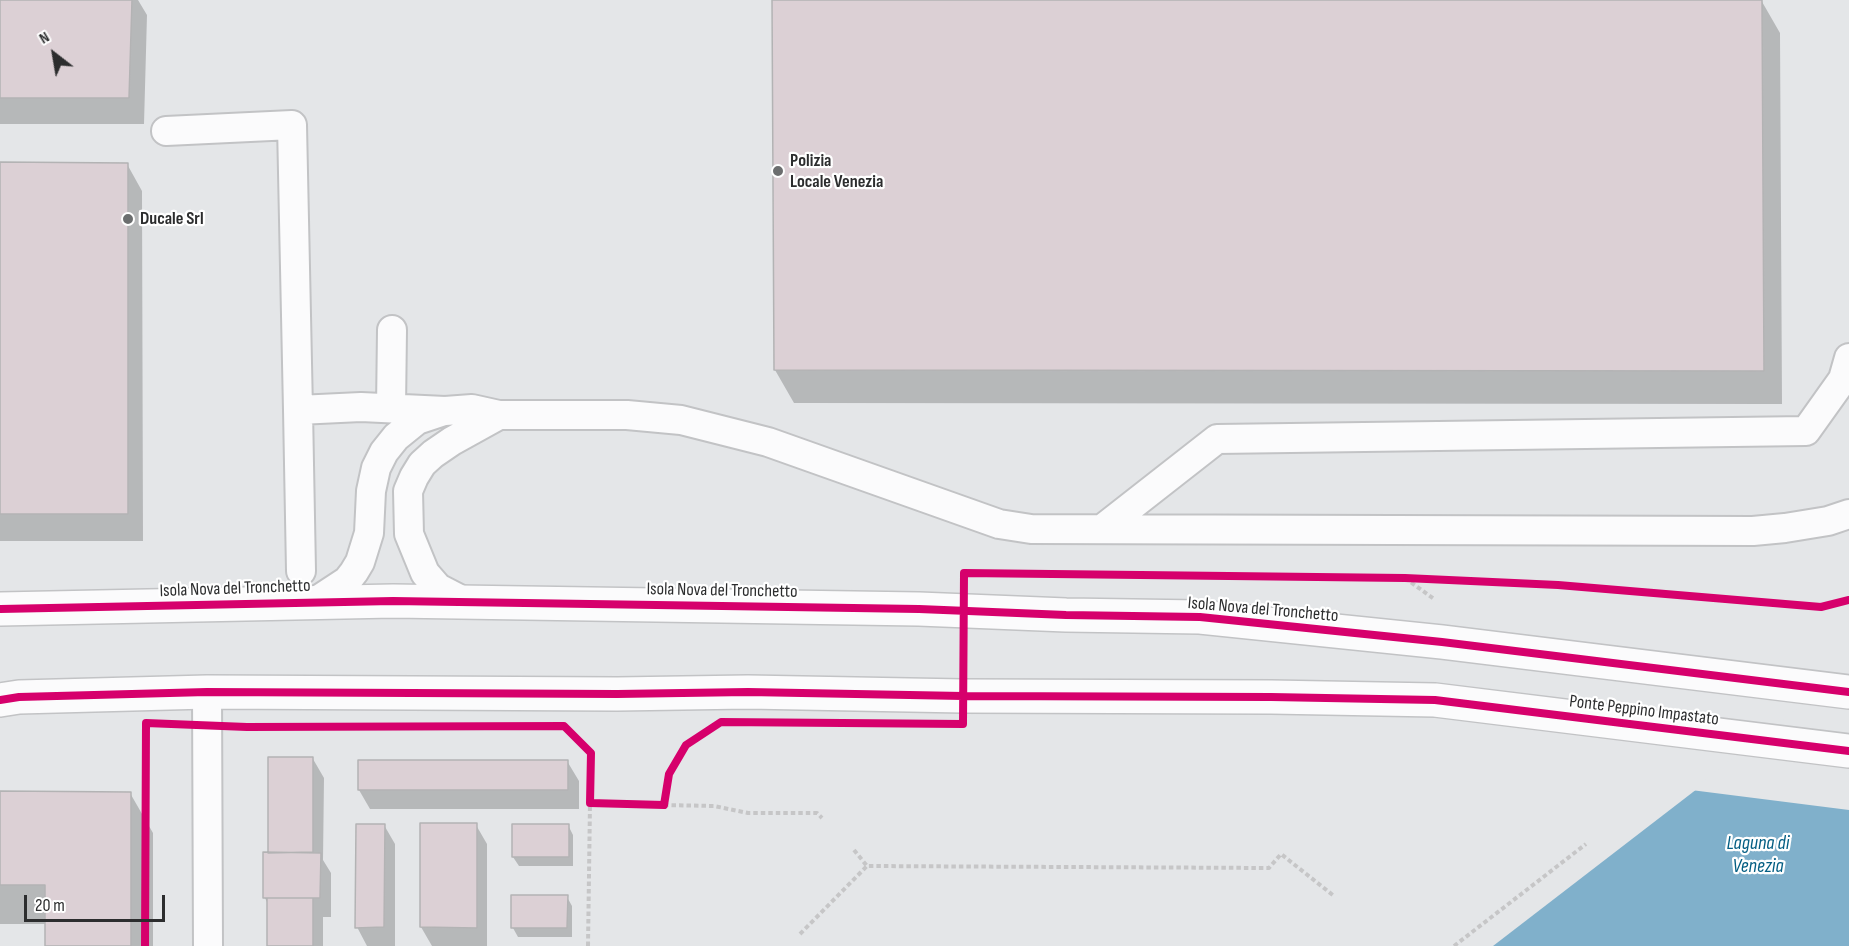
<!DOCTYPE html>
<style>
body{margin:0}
#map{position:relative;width:1849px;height:946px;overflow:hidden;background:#e4e6e8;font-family:"Sofia Sans Condensed",sans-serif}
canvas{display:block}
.north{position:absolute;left:24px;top:24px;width:60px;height:60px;-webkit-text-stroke:4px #fff;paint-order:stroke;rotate:329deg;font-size:16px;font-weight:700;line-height:24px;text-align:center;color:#2c2d2e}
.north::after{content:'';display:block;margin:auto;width:21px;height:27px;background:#2c2d2e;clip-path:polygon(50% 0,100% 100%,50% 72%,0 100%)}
.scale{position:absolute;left:24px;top:895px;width:141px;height:27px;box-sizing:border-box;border:3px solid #2c2d2e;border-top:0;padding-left:8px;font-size:18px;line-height:21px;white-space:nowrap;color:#2c2d2e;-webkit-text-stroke:4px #fff;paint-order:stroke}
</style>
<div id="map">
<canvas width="1849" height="946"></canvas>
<div class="north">N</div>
<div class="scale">20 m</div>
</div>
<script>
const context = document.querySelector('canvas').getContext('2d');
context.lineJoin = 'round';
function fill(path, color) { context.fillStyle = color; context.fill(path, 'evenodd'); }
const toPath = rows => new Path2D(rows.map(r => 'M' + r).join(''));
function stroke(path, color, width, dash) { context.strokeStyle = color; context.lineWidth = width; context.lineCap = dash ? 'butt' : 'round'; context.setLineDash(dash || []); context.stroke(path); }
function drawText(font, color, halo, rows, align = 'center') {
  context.font = font + ' "Sofia Sans Condensed",sans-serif'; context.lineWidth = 4.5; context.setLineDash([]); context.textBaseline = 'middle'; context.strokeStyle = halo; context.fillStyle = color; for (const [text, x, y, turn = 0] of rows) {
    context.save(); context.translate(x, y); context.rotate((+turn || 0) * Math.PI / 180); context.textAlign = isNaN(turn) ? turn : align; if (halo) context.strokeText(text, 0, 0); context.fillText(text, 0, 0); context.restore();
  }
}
const water = toPath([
 [1849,672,1849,946,1493,946]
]);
const pier = toPath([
 [1849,669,1849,810,1691,790,1847,670]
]);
const shadow = toPath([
 [0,0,138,0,147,15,144,124,0,124],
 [774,0,1761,0,1780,33,1782,404,794,403,775,370],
 [0,164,127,164,142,191,143,541,0,541],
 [313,759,324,778,323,860,331,873,331,917,323,917,323,946,268,946,268,904,265,898,269,854],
 [567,761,579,781,579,809,370,809,359,790],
 [0,793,130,793,153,833,153,946,47,946,47,924,0,924],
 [384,825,395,844,395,946,367,946,357,927],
 [476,825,487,844,487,946,432,946,421,927],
 [568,825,573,835,573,866,519,866,513,857],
 [567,897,572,906,572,937,518,937,513,928]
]);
const building = toPath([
 [0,0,132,0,129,98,0,98,0,0],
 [772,0,1762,0,1764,371,774,370,772,0],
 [0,162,128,163,128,514,0,514,0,162],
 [268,757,313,757,313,852,268,853,268,757],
 [358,760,568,760,568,790,358,790,358,760],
 [0,791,131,792,131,946,45,946,45,885,0,885,0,791],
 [420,823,477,823,477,928,420,927,420,823],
 [356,824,385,824,384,927,355,928,356,824],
 [512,824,569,824,569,857,512,857,512,824],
 [263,852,321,853,320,898,263,898,263,852],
 [511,895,568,895,567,928,511,928,511,895],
 [267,898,313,898,313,946,267,946,267,898]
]);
const path = toPath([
 [1405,578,1434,599],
 [664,805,714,806,748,813,817,813,822,818],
 [854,850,867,866,1269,868,1281,854,1334,896],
 [800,934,867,866],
 [588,946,590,803],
 [1454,946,1586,844]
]);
const service = toPath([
 [166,131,292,125,298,410],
 [391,408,392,330],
 [1102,529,1217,439,1806,431,1843,379,1849,358],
 [301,571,298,410,361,407,445,411,472,409,499,415,627,415,681,420,768,442,999,524,1031,529,1753,531,1785,528,1828,521,1849,514],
 [315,602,347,581,354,572,360,562,369,533,371,491,376,468,384,452,396,437,417,420,441,412],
 [467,603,438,588,425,573,409,534,408,491,414,477,422,464,433,454,452,441,499,415],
 [207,692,208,946]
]);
const minor = toPath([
 [0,609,393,601,919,609,1066,615,1200,617,1442,642,1849,692],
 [0,700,19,697,207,692,617,694,748,692,963,696,1271,697,1435,700,1849,751]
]);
const cycleway = toPath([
 [0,609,393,601,919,609,1066,615,1200,617,1442,642,1849,692],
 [0,700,19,697,207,692,617,694,748,692,963,696,1271,697,1435,700,1849,751],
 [145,946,146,723,247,727,564,726,591,753,590,803,664,805,669,774,686,745,721,722,963,724,964,573,1405,578,1558,585,1821,607,1849,600]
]);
const markers = [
 [778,171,6,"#6c6e6f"],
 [128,219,6,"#6c6e6f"]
];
const poiNames = [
 ["Polizia",790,161],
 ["Locale Venezia",790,182],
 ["Ducale Srl",140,219]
];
const streetNames = [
 ["Isola Nova del Tronchetto",235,589,-2],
 ["Isola Nova del Tronchetto",722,591,1],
 ["Isola Nova del Tronchetto",1263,610,5],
 ["Ponte Peppino Impastato",1644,711,7]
];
const waterNames = [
 ["Laguna di",1758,844],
 ["Venezia",1758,867]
];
fill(water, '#80b0cb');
fill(pier, '#e4e6e8');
fill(shadow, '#0003');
fill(building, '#dcd0d5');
stroke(building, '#b3b3b4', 1.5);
stroke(service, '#c2c3c5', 32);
stroke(minor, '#c2c3c5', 36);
stroke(path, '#c6c6c7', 4, [4.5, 3]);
stroke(service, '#fbfbfc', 28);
stroke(minor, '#fbfbfc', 33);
stroke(cycleway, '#d6006c', 8);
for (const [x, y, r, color] of markers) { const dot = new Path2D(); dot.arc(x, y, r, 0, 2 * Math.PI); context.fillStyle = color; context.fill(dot); stroke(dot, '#fff', 2); }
drawText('bold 18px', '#2c2d2e', '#fff', poiNames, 'left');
drawText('18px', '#2c2d2e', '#fff', streetNames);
drawText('italic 20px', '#045e83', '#fff', waterNames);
</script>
